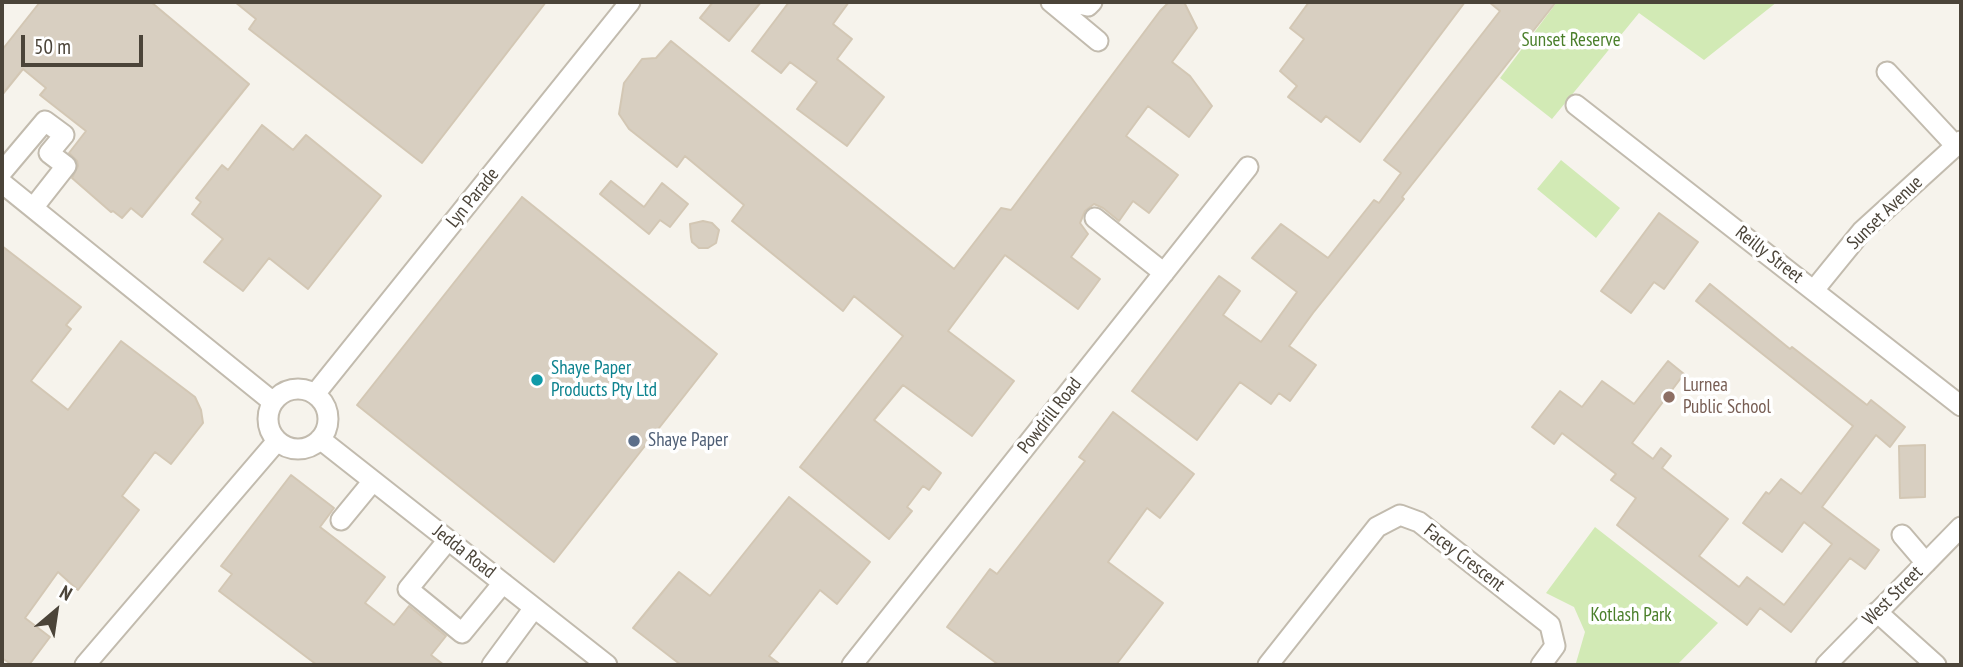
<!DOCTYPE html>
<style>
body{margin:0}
#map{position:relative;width:1963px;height:667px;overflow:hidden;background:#f6f3ec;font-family:"PT Sans Narrow",sans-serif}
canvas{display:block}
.frame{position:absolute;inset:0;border:4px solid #4b4439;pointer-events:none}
.north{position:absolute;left:21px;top:576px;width:70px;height:70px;-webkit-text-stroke:5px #fff;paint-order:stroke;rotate:29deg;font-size:19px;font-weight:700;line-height:28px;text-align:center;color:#4b4439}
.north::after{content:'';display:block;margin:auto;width:24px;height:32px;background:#4b4439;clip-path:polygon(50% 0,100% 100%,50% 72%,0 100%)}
.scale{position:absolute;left:21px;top:35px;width:122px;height:32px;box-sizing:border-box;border:4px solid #4b4439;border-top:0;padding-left:9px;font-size:21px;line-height:24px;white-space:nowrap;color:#4b4439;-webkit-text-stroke:5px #fff;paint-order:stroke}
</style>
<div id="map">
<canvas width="1963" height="667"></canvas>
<div class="frame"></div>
<div class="north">N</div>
<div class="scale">50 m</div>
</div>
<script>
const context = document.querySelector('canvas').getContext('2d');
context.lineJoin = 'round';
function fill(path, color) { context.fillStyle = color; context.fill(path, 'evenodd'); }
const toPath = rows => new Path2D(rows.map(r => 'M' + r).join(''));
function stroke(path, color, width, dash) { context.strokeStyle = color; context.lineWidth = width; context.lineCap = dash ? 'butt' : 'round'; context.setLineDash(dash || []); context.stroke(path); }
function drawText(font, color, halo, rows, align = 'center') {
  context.font = font + ' "PT Sans Narrow",sans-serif'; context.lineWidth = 7; context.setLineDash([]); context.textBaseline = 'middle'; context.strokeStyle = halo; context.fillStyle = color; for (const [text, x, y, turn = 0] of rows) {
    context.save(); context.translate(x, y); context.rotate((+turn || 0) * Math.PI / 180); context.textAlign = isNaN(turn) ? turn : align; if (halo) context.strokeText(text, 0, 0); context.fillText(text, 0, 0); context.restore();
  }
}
const green = toPath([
 [1557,2,1777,2,1704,60,1639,13,1552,119,1500,78],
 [1561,160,1620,208,1596,238,1537,189],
 [1595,527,1718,623,1677,665,1573,665,1576,663,1585,632,1574,607,1546,593]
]);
const building = toPath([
 [40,2,151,2,249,84,142,217,131,208,122,218,113,211,111,212,72,178,78,166,77,161,69,153,86,131,40,95,46,88,23,69,2,95,2,50,40,2],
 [235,2,546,2,422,163,249,29,256,19,235,2],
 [713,2,761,2,729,41,700,18,713,2],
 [789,2,849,2,833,24,852,39,837,59,884,97,847,146,797,109,817,82,790,62,781,73,752,51,789,2],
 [1169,2,1184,2,1197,28,1172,62,1190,76,1212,106,1189,137,1148,106,1126,136,1178,175,1149,213,1133,201,1119,221,1103,208,1094,204,1085,211,1080,223,1088,234,1071,257,1100,279,1078,309,1005,255,948,331,1014,381,972,436,903,385,874,420,941,473,929,490,923,486,907,507,912,511,889,539,800,467,903,336,854,296,843,311,732,221,744,205,685,156,677,167,629,129,619,114,624,83,642,59,656,58,671,41,954,269,1001,208,1011,210,1160,11,1169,2],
 [1309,2,1465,2,1360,142,1326,116,1321,122,1288,97,1297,86,1280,71,1304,39,1290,28,1309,2],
 [1489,2,1556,2,1402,197,1404,199,1313,313,1289,346,1316,365,1290,401,1279,393,1271,404,1240,382,1197,440,1132,391,1219,276,1240,291,1223,315,1261,342,1297,292,1252,258,1281,224,1328,258,1374,200,1379,203,1401,173,1384,160,1500,11,1489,2],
 [262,125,293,150,306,135,381,196,308,289,269,258,243,291,204,262,223,239,192,214,201,202,196,198,222,165,228,170,262,125],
 [611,181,644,207,662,183,688,204,670,227,660,220,649,234,600,194,611,181],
 [522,197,717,354,554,562,357,405,522,197],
 [1659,213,1698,242,1664,289,1654,282,1631,313,1601,291,1659,213],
 [703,221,712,223,719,230,716,243,708,248,699,248,692,242,691,237,690,224,703,221],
 [2,246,81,307,66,325,71,329,31,381,68,410,121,341,195,397,201,410,203,423,171,464,155,452,122,496,139,510,78,590,58,572,25,618,50,637,29,665,12,665,2,658,2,246],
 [1710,284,1790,349,1792,347,1867,405,1871,400,1905,427,1890,447,1876,435,1822,507,1879,550,1865,569,1850,558,1791,632,1760,608,1747,625,1617,525,1636,498,1611,480,1616,474,1562,433,1554,444,1532,427,1560,391,1582,407,1602,381,1634,404,1668,361,1684,374,1632,443,1653,459,1661,448,1671,456,1662,468,1728,519,1699,556,1739,587,1747,577,1784,605,1832,544,1804,522,1782,552,1743,523,1766,492,1769,494,1781,479,1801,494,1853,426,1696,301,1710,284],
 [1113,412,1194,474,1160,518,1147,508,1108,562,1163,603,1116,665,999,665,947,627,990,569,997,574,1085,461,1079,457,1113,412],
 [1925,445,1925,497,1900,498,1899,446,1925,445],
 [291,475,334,508,320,527,385,577,365,603,394,625,409,606,446,636,431,655,444,665,317,665,219,591,232,574,221,566,291,475],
 [789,497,870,562,837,604,820,590,769,656,781,665,681,665,633,628,679,572,710,596,789,497]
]);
const minor = toPath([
 [1051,2,1098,41],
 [1071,2,1088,6,1092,2],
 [1887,72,1956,146],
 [1576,105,1961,406],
 [2,172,45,121,64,135,49,153,66,166,33,208],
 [2,183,273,402],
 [1095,218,1164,273],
 [1814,290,1862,231,1961,141],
 '268 419a30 30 0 1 1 60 0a30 30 0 1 1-60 0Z',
 [315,394,630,2],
 [320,439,607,665],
 [341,520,373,481],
 [1902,535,1926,563],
 [448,540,408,589,462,633,503,583],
 [1877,612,1936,665],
 [85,665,277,441],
 [492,665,534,608],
 [852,665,1248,167],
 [1268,665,1377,527,1400,515,1419,522,1550,625,1555,646,1541,665],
 [1826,665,1961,527]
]);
const markers = [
 [537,380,7,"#0f9aa8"],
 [1669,397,7,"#8d6e63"],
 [634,441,7,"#5c6f8a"]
];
const parkNames = [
 ["Sunset Reserve",1571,41],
 ["Kotlash Park",1631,616]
];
const streetNames = [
 ["Lyn Parade",473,198,-51],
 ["Sunset Avenue",1885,213,-44],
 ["Reilly Street",1769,255,38],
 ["Powdrill Road",1050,416,-52],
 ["Jedda Road",464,552,38],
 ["Facey Crescent",1464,558,38],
 ["West Street",1893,596,-45]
];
const cultureNames = [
 ["Shaye Paper",551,369],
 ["Products Pty Ltd",551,391]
];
const educationNames = [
 ["Lurnea",1683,386],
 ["Public School",1683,408]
];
const serviceNames = [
 ["Shaye Paper",648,441]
];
fill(green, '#d2eab5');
fill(building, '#d8cfc1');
stroke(building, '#d3c7b4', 2);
stroke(minor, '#c2bbae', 23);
stroke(minor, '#fff', 19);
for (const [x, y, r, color] of markers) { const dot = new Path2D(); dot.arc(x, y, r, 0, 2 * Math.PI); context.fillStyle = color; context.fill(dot); stroke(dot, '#fff', 2.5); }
drawText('19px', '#4a7f2a', '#fff', parkNames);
drawText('19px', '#4b4439', '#fff', streetNames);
drawText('19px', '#0d838f', '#fff', cultureNames, 'left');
drawText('19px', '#785e54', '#fff', educationNames, 'left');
drawText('19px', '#4e5e75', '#fff', serviceNames, 'left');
</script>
